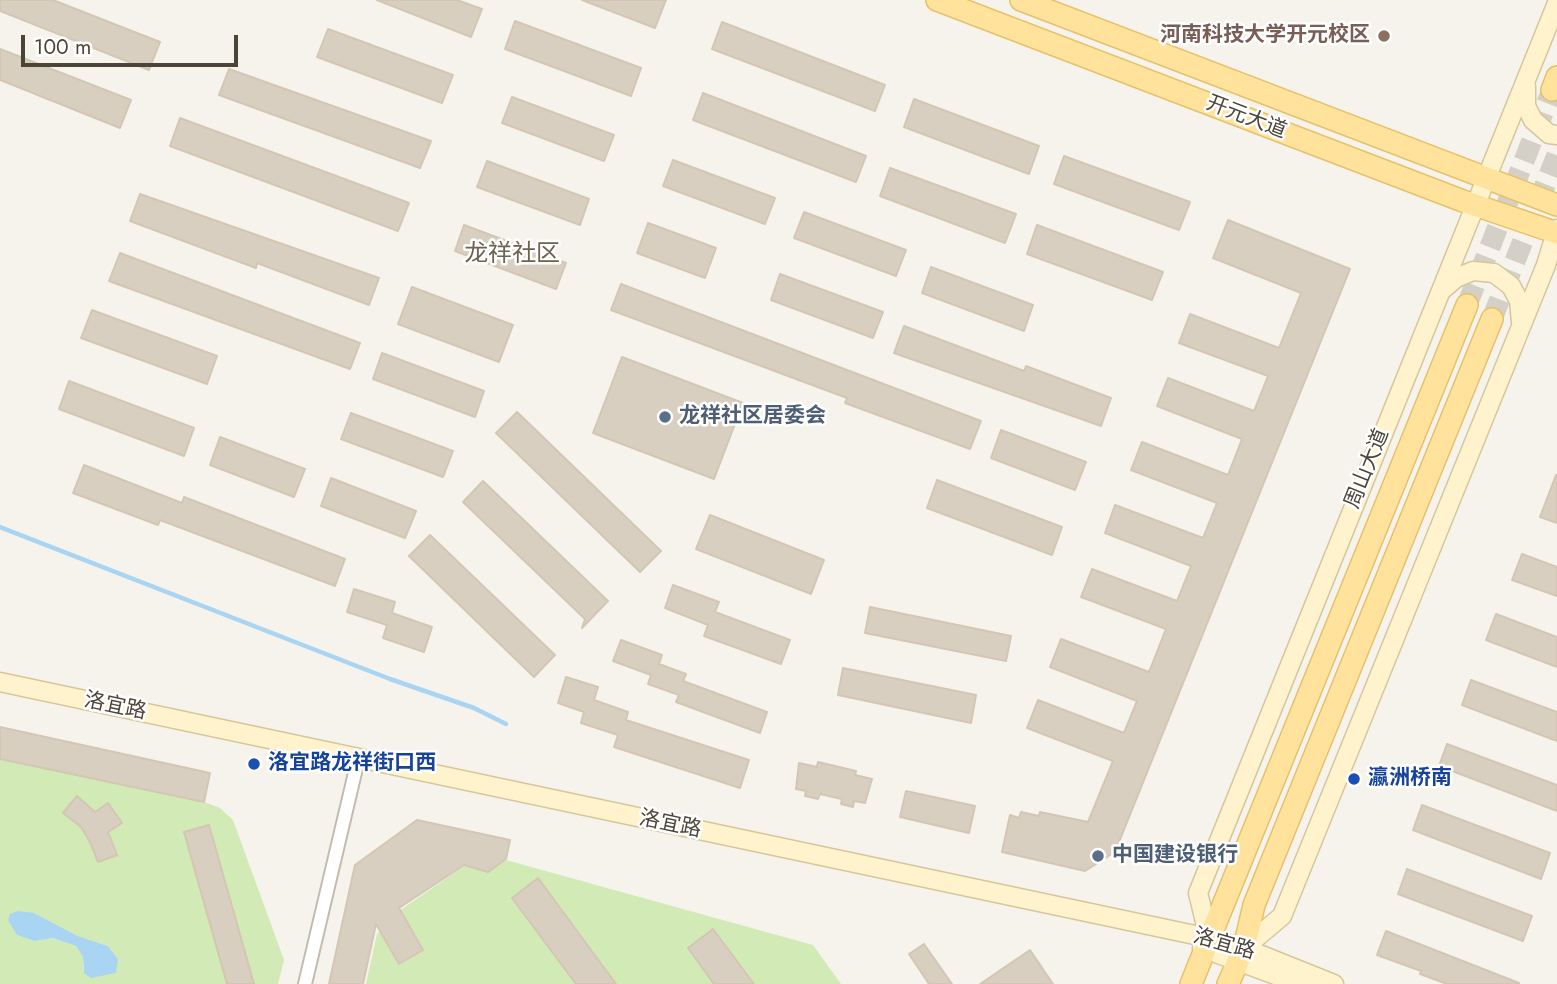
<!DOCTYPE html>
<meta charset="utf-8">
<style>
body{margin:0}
#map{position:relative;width:1557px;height:984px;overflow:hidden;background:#f6f3ec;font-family:Jost,sans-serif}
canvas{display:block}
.scale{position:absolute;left:21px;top:35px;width:217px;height:32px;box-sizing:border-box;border:4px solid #4b4439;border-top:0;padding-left:9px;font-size:21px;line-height:24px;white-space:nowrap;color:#4b4439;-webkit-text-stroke:5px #fff;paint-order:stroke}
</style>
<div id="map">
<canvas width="1557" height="984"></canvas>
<div class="scale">100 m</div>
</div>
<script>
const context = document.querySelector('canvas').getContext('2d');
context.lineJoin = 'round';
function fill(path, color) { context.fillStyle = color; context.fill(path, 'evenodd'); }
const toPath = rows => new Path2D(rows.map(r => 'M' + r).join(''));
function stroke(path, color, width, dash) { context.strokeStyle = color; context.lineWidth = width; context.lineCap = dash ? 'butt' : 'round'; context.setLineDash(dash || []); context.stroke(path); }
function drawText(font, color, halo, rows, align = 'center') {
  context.font = font + ' Jost,"Noto Sans SC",sans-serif'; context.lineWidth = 5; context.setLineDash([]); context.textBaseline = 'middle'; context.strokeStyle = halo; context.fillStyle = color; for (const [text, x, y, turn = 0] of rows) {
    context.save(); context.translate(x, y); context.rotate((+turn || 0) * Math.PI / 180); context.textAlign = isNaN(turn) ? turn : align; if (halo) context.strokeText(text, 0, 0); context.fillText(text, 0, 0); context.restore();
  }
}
const green = toPath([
 [0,759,204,802,220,808,233,820,284,960,278,984,0,984],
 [34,913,78,936,108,946,118,959,83,969,83,957,76,946,51,938,35,941],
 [506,860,813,945,841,984,366,984,377,934,402,909,464,866,488,872]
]);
const water = toPath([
 [18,911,34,913,78,936,108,946,118,959,116,973,91,978,84,973,83,957,76,946,52,938,35,941,17,935,8,920,10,914]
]);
const stream = toPath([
 [0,527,390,679,474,708,506,724]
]);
const building = toPath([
 [0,0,53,0,160,42,149,70,0,11,0,0],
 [377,0,457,0,482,9,471,37,377,0],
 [582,0,666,0,655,28,582,0],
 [515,21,641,68,631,96,505,49,515,21],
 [722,22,885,85,875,111,712,49,722,22],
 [328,29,453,75,442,103,317,57,328,29],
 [0,49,131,100,120,128,0,80,0,49],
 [229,69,431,141,420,168,219,95,229,69],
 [703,93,866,156,856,182,693,120,703,93],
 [512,97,614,135,604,161,502,123,512,97],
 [914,99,1039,146,1029,174,904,127,914,99],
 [180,118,409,203,398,231,170,146,180,118],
 [1064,156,1190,202,1179,230,1054,184,1064,156],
 [673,160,775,198,765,224,663,186,673,160],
 [487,161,589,199,580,225,477,187,487,161],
 [890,168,1016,214,1005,243,880,196,890,168],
 [140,194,379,278,369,305,257,263,256,268,130,221,140,194],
 [804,212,906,250,896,276,794,238,804,212],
 [1228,220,1350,269,1115,852,1085,871,1002,852,1010,815,1019,818,1021,812,1039,816,1040,812,1088,822,1113,761,1027,728,1038,700,1124,733,1137,701,1050,667,1061,639,1149,672,1166,629,1081,597,1092,569,1177,601,1191,566,1105,533,1115,505,1203,538,1217,503,1131,470,1142,442,1228,475,1242,439,1157,406,1168,378,1254,411,1268,376,1179,343,1190,314,1279,348,1301,293,1213,258,1228,220],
 [648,223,716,248,705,278,637,253,648,223],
 [464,225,566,263,556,289,455,251,464,225],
 [1037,225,1163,272,1152,300,1027,254,1037,225],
 [120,253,360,343,350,369,109,281,120,253],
 [931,267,1033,305,1024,331,922,293,931,267],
 [780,274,883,312,873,338,771,300,780,274],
 [621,284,981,421,970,449,845,403,847,398,611,310,621,284],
 [412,287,513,325,499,362,398,324,412,287],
 [92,310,217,356,207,384,81,338,92,310],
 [904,326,1024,371,1026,366,1111,398,1101,426,894,353,904,326],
 [382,353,484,391,475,417,373,379,382,353],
 [622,357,743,403,714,479,593,433,622,357],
 [69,381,194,428,184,456,59,409,69,381],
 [517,412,661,551,640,572,496,433,517,412],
 [351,413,453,451,443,477,341,439,351,413],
 [1001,430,1086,462,1075,490,991,458,1001,430],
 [220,437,305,469,294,497,210,465,220,437],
 [84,465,182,503,184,497,345,559,335,586,160,520,158,525,73,493,84,465],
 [1556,475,1557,475,1557,523,1540,517,1556,475],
 [331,478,416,511,405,538,321,506,331,478],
 [937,480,1062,527,1052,555,927,508,937,480],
 [483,481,608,601,582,628,585,619,463,502,483,481],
 [710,515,824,560,811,594,696,549,710,515],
 [430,535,555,655,534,677,409,556,430,535],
 [1522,554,1557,567,1557,596,1512,580,1522,554],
 [673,585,719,602,715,612,790,640,781,664,704,636,708,625,665,608,673,585],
 [354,589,395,602,392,613,432,627,424,652,383,638,387,625,347,612,354,589],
 [870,607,1011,636,1006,661,865,633,870,607],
 [1496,614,1557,637,1557,667,1486,640,1496,614],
 [621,640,662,655,659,664,686,674,683,681,767,712,760,733,676,702,679,695,648,684,651,675,613,661,621,640],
 [843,668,976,695,971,723,838,695,843,668],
 [566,677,598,687,594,700,628,712,626,720,749,760,740,788,614,747,618,735,581,723,584,712,558,703,566,677],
 [1471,680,1557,712,1557,741,1462,705,1471,680],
 [0,727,210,773,204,802,0,759,0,727],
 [1447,744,1557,785,1557,811,1439,766,1447,744],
 [818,762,856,771,855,775,872,779,865,803,854,801,853,807,841,804,842,799,820,794,818,799,805,796,806,791,796,789,799,763,817,767,818,762],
 [906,791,975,806,969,833,900,817,906,791],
 [77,796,95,812,108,803,122,823,108,832,117,855,98,862,90,842,81,827,63,813,77,796],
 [1422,805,1550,853,1541,879,1413,830,1422,805],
 [417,820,510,840,506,859,488,872,464,865,399,908,423,950,399,964,376,924,363,984,329,984,355,865,417,820],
 [209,825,254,984,227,984,184,832,209,825],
 [1407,869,1532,916,1523,941,1398,894,1407,869],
 [538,878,616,984,576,984,512,898,538,878],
 [713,929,754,984,714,984,688,948,713,929],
 [1386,931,1519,983,1519,984,1447,984,1420,974,1421,971,1377,955,1386,931],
 [924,944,952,984,929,984,909,954,924,944],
 [1030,950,1053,984,980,984,1030,950]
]);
const primaryTunnel = toPath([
 [1467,305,1552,90],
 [1492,319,1557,155]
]);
const street = toPath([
 [305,984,358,760]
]);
const secondary = toPath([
 [1526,86,1526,106,1533,120,1549,134,1557,135],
 [1441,291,1456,278,1473,271,1494,273,1511,286,1519,301,1521,322],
 [0,682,1209,938,1244,948,1334,984],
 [1209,938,1198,893,1557,3],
 [1202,948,1300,984],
 [1244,948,1282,916,1546,265,1557,229]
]);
const primary = toPath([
 [937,0,1463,201,1557,233],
 [1021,0,1557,205],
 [1552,90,1557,77],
 [1191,984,1467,305],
 [1228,984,1244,948,1254,905,1492,319]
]);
const markers = [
 [1384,36,7,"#8d6e63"],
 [665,417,7,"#5c6f8a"],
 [254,764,7,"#1a4fb4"],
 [1354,779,7,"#1a4fb4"],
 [1098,856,7,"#5c6f8a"]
];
const educationNames = [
 ["河南科技大学开元校区",1370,36]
];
const streetNames = [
 ["开元大道",1246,118,21],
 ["周山大道",1368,469,-68],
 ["洛宜路",115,707,12],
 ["洛宜路",670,825,12],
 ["洛宜路",1224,945,16]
];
const serviceNames = [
 ["龙祥社区居委会",679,417],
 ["中国建设银行",1112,856]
];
const transitNames = [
 ["洛宜路龙祥街口西",268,764],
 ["瀛洲桥南",1368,779]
];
const quarterNames = [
 ["龙祥社区",512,255]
];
fill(green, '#d2eab5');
fill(water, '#a9d4f2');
stroke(stream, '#a9d4f2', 4.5);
fill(building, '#d8cfc1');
stroke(building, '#d3c7b4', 2);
stroke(primaryTunnel, '#d4d0c8', 21, [21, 10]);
stroke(street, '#c2bbae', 16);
stroke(secondary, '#d6c79b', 21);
stroke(primary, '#e6c16a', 24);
stroke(street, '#fff', 12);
stroke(secondary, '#fff3cd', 18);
stroke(primary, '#ffe39c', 21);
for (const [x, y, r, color] of markers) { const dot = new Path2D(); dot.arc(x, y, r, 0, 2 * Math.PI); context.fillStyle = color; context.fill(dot); stroke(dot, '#fff', 2.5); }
drawText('bold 21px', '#785e54', '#fff', educationNames, 'right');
drawText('21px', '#4b4439', '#fff', streetNames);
drawText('bold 21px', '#4e5e75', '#fff', serviceNames, 'left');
drawText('bold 21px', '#164399', '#fff', transitNames, 'left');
drawText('24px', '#6e6250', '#fff', quarterNames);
</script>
